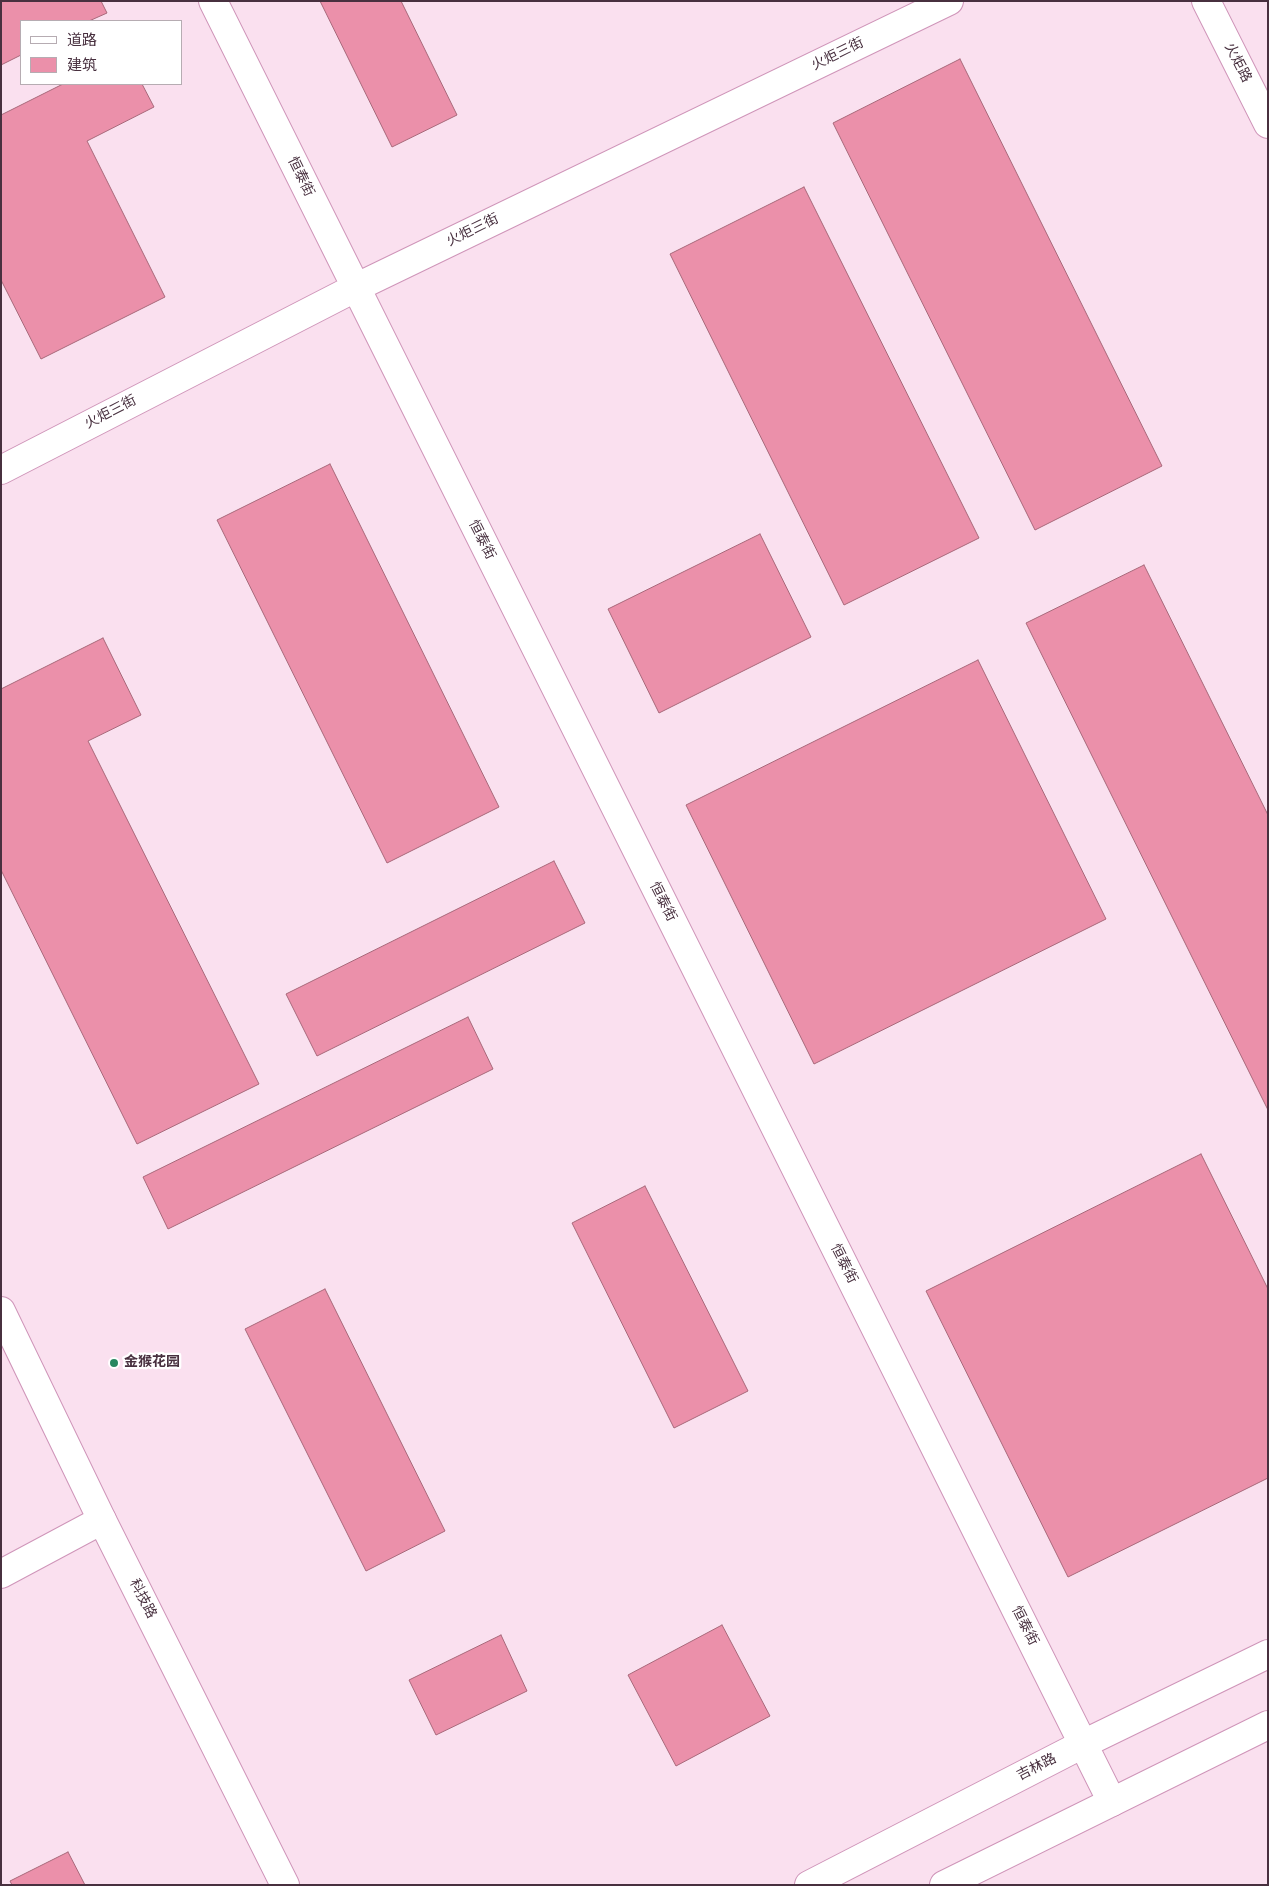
<!DOCTYPE html>
<meta charset="utf-8">
<style>
body{margin:0}
#map{position:relative;width:1269px;height:1886px;overflow:hidden;background:#fae0ef;font-family:"Source Sans 3","Noto Sans SC",sans-serif}
canvas{display:block}
.frame{position:absolute;inset:0;border:2px solid #48303f;pointer-events:none}
.legend{position:absolute;left:20px;top:20px;width:162px;height:65px;box-sizing:border-box;background:#fff;border:1px solid #b6acb2;margin:0;padding:6px 9px;list-style:none;font-size:15px;color:#48303f}
.legend li{display:flex;align-items:center;gap:10px;height:25px}
.legend b{width:25px;border:1px solid #b6acb2}
</style>
<div id="map">
<canvas width="1269" height="1886"></canvas>
<div class="frame"></div>
<ul class="legend">
<li><b style="height:6px;background:#fff"></b>道路</li>
<li><b style="height:14px;background:#eb90aa"></b>建筑</li>
</ul>
</div>
<script>
const context = document.querySelector('canvas').getContext('2d');
context.lineJoin = 'round';
function fill(path, color) { context.fillStyle = color; context.fill(path, 'evenodd'); }
const toPath = rows => new Path2D(rows.map(r => 'M' + r).join(''));
function stroke(path, color, width, dash) { context.strokeStyle = color; context.lineWidth = width; context.lineCap = dash ? 'butt' : 'round'; context.setLineDash(dash || []); context.stroke(path); }
function drawText(font, color, halo, rows, align = 'center') {
  context.font = font + ' "Source Sans 3","Noto Sans SC",sans-serif'; context.lineWidth = 4.5; context.setLineDash([]); context.textBaseline = 'middle'; context.strokeStyle = halo; context.fillStyle = color; for (const [text, x, y, turn = 0] of rows) {
    context.save(); context.translate(x, y); context.rotate((+turn || 0) * Math.PI / 180); context.textAlign = isNaN(turn) ? turn : align; if (halo) context.strokeText(text, 0, 0); context.fillText(text, 0, 0); context.restore();
  }
}
const building = toPath([
 [1,1,101,1,107,13,89,21,21,21,21,55,1,65,1,1],
 [320,1,401,1,457,115,392,147,320,1],
 [960,59,1162,466,1035,530,833,123,960,59],
 [63,84,142,84,154,107,87,141,165,297,41,359,1,280,1,115,63,84],
 [804,187,979,538,844,605,670,254,804,187],
 [330,464,499,807,387,863,217,520,330,464],
 [760,534,811,637,659,713,608,609,760,534],
 [1144,565,1268,815,1268,1110,1026,623,1144,565],
 [103,638,141,715,88,741,259,1084,137,1144,1,870,1,689,103,638],
 [978,660,1106,919,814,1064,686,805,978,660],
 [554,861,585,923,317,1056,286,994,554,861],
 [468,1017,493,1069,168,1229,143,1177,468,1017],
 [1201,1154,1268,1289,1268,1478,1068,1577,926,1291,1201,1154],
 [645,1186,748,1391,674,1428,572,1223,645,1186],
 [325,1289,445,1531,366,1571,245,1329,325,1289],
 [722,1625,770,1716,676,1766,628,1675,722,1625],
 [501,1635,527,1691,436,1735,409,1680,501,1635],
 [68,1852,85,1885,12,1885,10,1881,68,1852]
]);
const minor = toPath([
 [213,1,1112,1802],
 [1,470,355,288,949,1],
 [1,1574,102,1520]
]);
const major = toPath([
 [1206,1,1268,124],
 [1,1311,102,1520,285,1885],
 [809,1885,1083,1744,1268,1654],
 [944,1885,1268,1725]
]);
const markers = [
 [114,1363,5,"#288760"]
];
const streetNames = [
 ["火炬三街",838,55,-26],
 ["火炬路",1237,63,63],
 ["恒泰街",300,177,64],
 ["火炬三街",473,231,-26],
 ["火炬三街",111,413,-27],
 ["恒泰街",481,540,63],
 ["恒泰街",662,902,63],
 ["恒泰街",843,1264,63],
 ["科技路",142,1599,63],
 ["恒泰街",1024,1626,63],
 ["吉林路",1037,1768,-27]
];
const poiNames = [
 ["金猴花园",124,1363]
];
fill(building, '#eb90aa');
stroke(building, '#a8687a', 1);
stroke(minor, '#cf95b9', 30);
stroke(major, '#cf95b9', 30);
stroke(minor, '#fff', 28);
stroke(major, '#fff', 28);
for (const [x, y, r, color] of markers) { const dot = new Path2D(); dot.arc(x, y, r, 0, 2 * Math.PI); context.fillStyle = color; context.fill(dot); stroke(dot, '#fff', 2); }
drawText('14px', '#48303f', '#fff', streetNames);
drawText('bold 14px', '#48303f', '#fff', poiNames, 'left');
</script>
